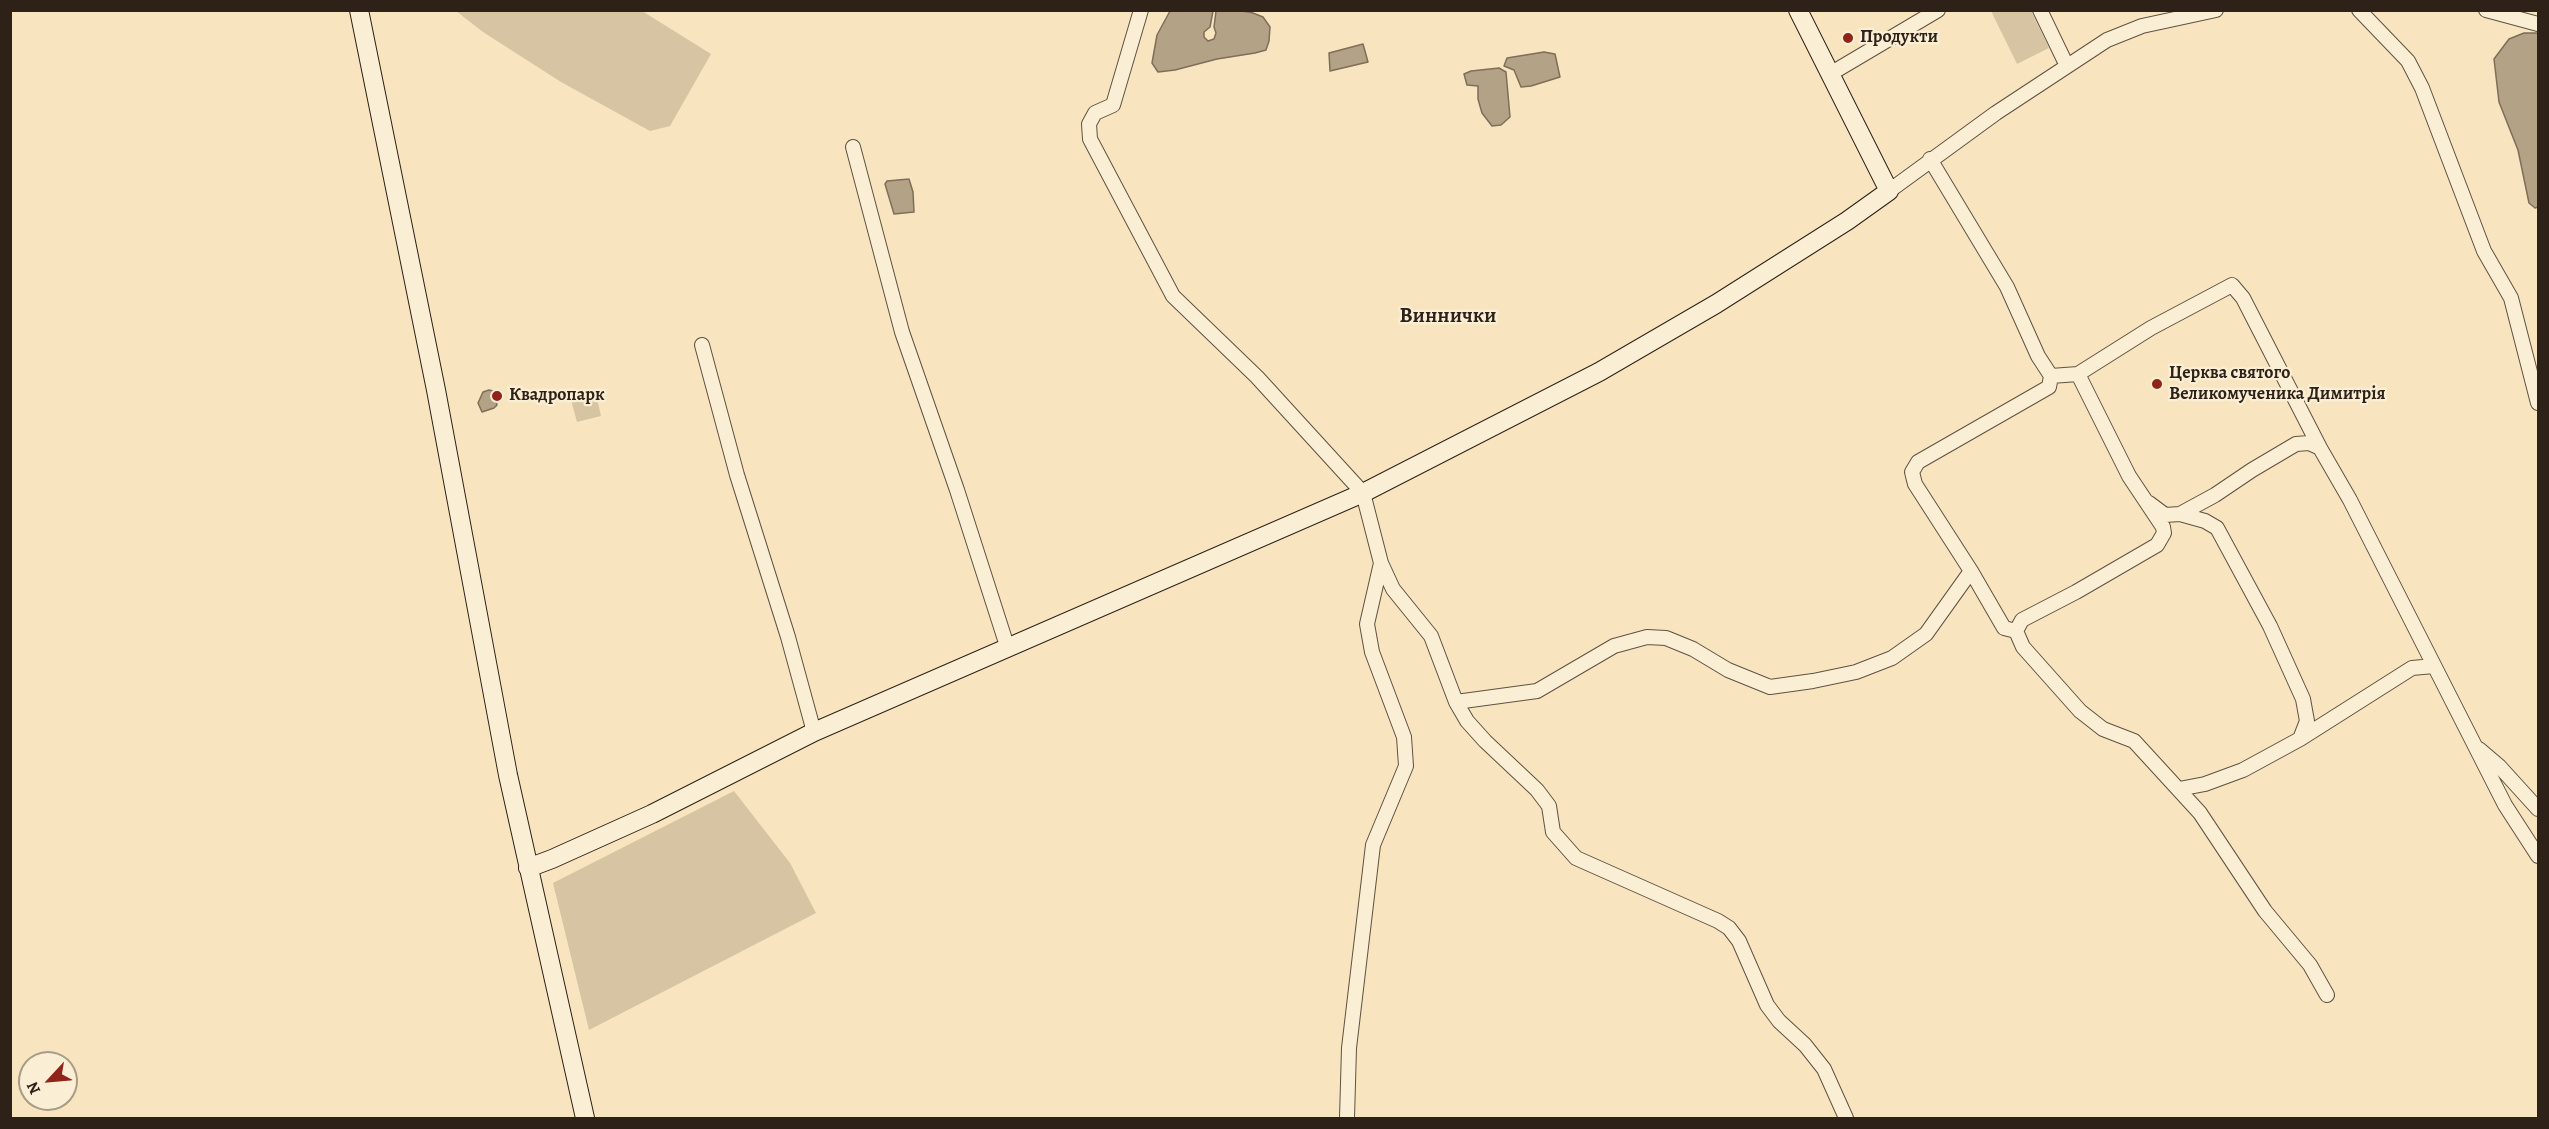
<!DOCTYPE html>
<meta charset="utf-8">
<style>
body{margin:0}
#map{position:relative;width:2549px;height:1129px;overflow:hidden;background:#f8e5bf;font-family:Alegreya,serif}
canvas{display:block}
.frame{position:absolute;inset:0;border:12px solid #2e2117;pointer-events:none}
.north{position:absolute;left:18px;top:1051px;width:60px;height:60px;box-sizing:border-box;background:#faeed5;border:2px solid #a89c89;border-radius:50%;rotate:244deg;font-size:16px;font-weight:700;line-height:24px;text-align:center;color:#2e2117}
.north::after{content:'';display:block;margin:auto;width:21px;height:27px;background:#8f2418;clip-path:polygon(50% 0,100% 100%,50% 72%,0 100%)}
</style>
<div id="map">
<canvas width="2549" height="1129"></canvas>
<div class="frame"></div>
<div class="north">N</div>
</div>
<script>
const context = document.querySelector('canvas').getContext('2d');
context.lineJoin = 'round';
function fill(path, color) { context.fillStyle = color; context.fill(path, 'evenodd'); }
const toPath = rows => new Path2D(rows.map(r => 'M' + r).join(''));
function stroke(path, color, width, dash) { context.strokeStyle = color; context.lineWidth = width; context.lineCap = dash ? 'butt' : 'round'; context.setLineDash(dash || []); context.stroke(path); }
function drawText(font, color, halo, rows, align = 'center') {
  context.font = font + ' Alegreya,serif'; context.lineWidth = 4.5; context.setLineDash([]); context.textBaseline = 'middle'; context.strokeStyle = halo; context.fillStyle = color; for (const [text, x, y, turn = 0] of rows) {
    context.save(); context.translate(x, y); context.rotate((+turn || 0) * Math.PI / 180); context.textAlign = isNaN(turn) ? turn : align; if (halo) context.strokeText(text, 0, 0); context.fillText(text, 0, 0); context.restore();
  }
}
const green = toPath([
 [456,11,642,11,711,54,670,126,650,131,561,82,483,32],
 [1991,11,2031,11,2049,48,2017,64],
 [596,394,601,416,577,422,571,400],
 [734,791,790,863,816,913,589,1030,553,883]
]);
const water = toPath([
 [1170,11,1213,11,1210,27,1204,32,1204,37,1208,41,1214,39,1216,33,1214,27,1216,11,1243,11,1253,13,1263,17,1270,27,1269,41,1266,50,1255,53,1217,59,1175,70,1158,72,1152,63,1157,35,1170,11],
 [2524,33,2538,33,2538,207,2535,208,2529,203,2518,150,2499,102,2494,59,2509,39,2524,33],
 [1363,44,1368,62,1330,71,1329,53,1363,44],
 [1544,52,1555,54,1560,77,1531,86,1521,87,1514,70,1504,66,1507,58,1544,52],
 [1499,68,1506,72,1510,117,1501,125,1492,126,1482,113,1478,99,1478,86,1467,85,1464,74,1471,71,1499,68],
 [909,179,913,192,914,212,894,214,885,184,887,181,909,179],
 [489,390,493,391,497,405,494,408,482,412,478,403,483,392,489,390]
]);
const street = toPath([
 [1141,10,1113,105,1095,113,1089,124,1090,139,1173,296,1257,377,1363,493,1381,563,1367,624,1372,652,1404,737,1406,766,1373,845,1349,1048,1347,1118],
 [2040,10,2067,66],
 [2359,10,2408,61,2422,88,2484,251,2511,298,2538,403],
 [2486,10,2538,24],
 [1830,74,1938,10],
 [853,147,902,332,957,490,1008,649],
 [1930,159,2007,287,2038,356,2051,376,2078,374,2129,476,2163,527,2164,533,2157,545,2076,592,2022,620,2016,631],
 [1889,191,1996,113,2107,40,2142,26,2216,10],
 [702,345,737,475,788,637,814,732],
 [2078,374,2151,328,2232,285,2243,298,2320,448],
 [2051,376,2049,387,1918,462,1912,472,1915,484,1971,571,2004,628,2016,631,2023,647,2080,711,2103,729,2134,741,2200,813,2265,911,2310,965,2327,995],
 [2149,503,2165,515,2180,514,2215,495,2252,470,2296,444,2309,443,2320,448,2350,500,2505,805,2538,856],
 [2180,514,2205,521,2217,528,2270,626,2303,699,2307,721,2300,739],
 [1381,563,1393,589,1431,636,1456,702,1467,721,1485,741,1537,790,1549,806,1553,832,1576,858,1718,921,1729,928,1739,941,1767,1005,1779,1021,1805,1045,1824,1069,1846,1118],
 [1456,702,1537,691,1614,646,1647,637,1666,638,1693,649,1728,670,1770,687,1813,681,1856,672,1892,658,1926,634,1971,571],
 [2479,749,2499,766,2538,809],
 [2179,789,2205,784,2243,770,2300,739,2412,668,2434,666]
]);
const secondary = toPath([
 [359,10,436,390,508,775,585,1118],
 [528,868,552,859,652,814,814,732,1363,493,1599,372,1716,304,1847,221,1889,191,1798,10]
]);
const markers = [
 [1848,38,6,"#8f2418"],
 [2157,384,6,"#8f2418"],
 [497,396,6,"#8f2418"]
];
const poiNames = [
 ["Продукти",1860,38],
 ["Церква святого",2169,374],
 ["Великомученика Димитрія",2169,395],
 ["Квадропарк",509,396]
];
const quarterNames = [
 ["Виннички",1448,317]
];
fill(green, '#d6c4a2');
fill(water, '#b3a286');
stroke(water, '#7e6e5a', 1.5);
stroke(street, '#605241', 16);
stroke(secondary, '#2e2117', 20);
stroke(street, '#faeed5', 14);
stroke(secondary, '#faeed5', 18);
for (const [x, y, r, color] of markers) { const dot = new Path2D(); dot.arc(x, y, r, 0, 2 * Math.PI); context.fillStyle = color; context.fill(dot); stroke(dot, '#faeed5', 2); }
drawText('bold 18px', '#2e2117', '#faeed5', poiNames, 'left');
drawText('bold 21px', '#2e2117', '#faeed5', quarterNames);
</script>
